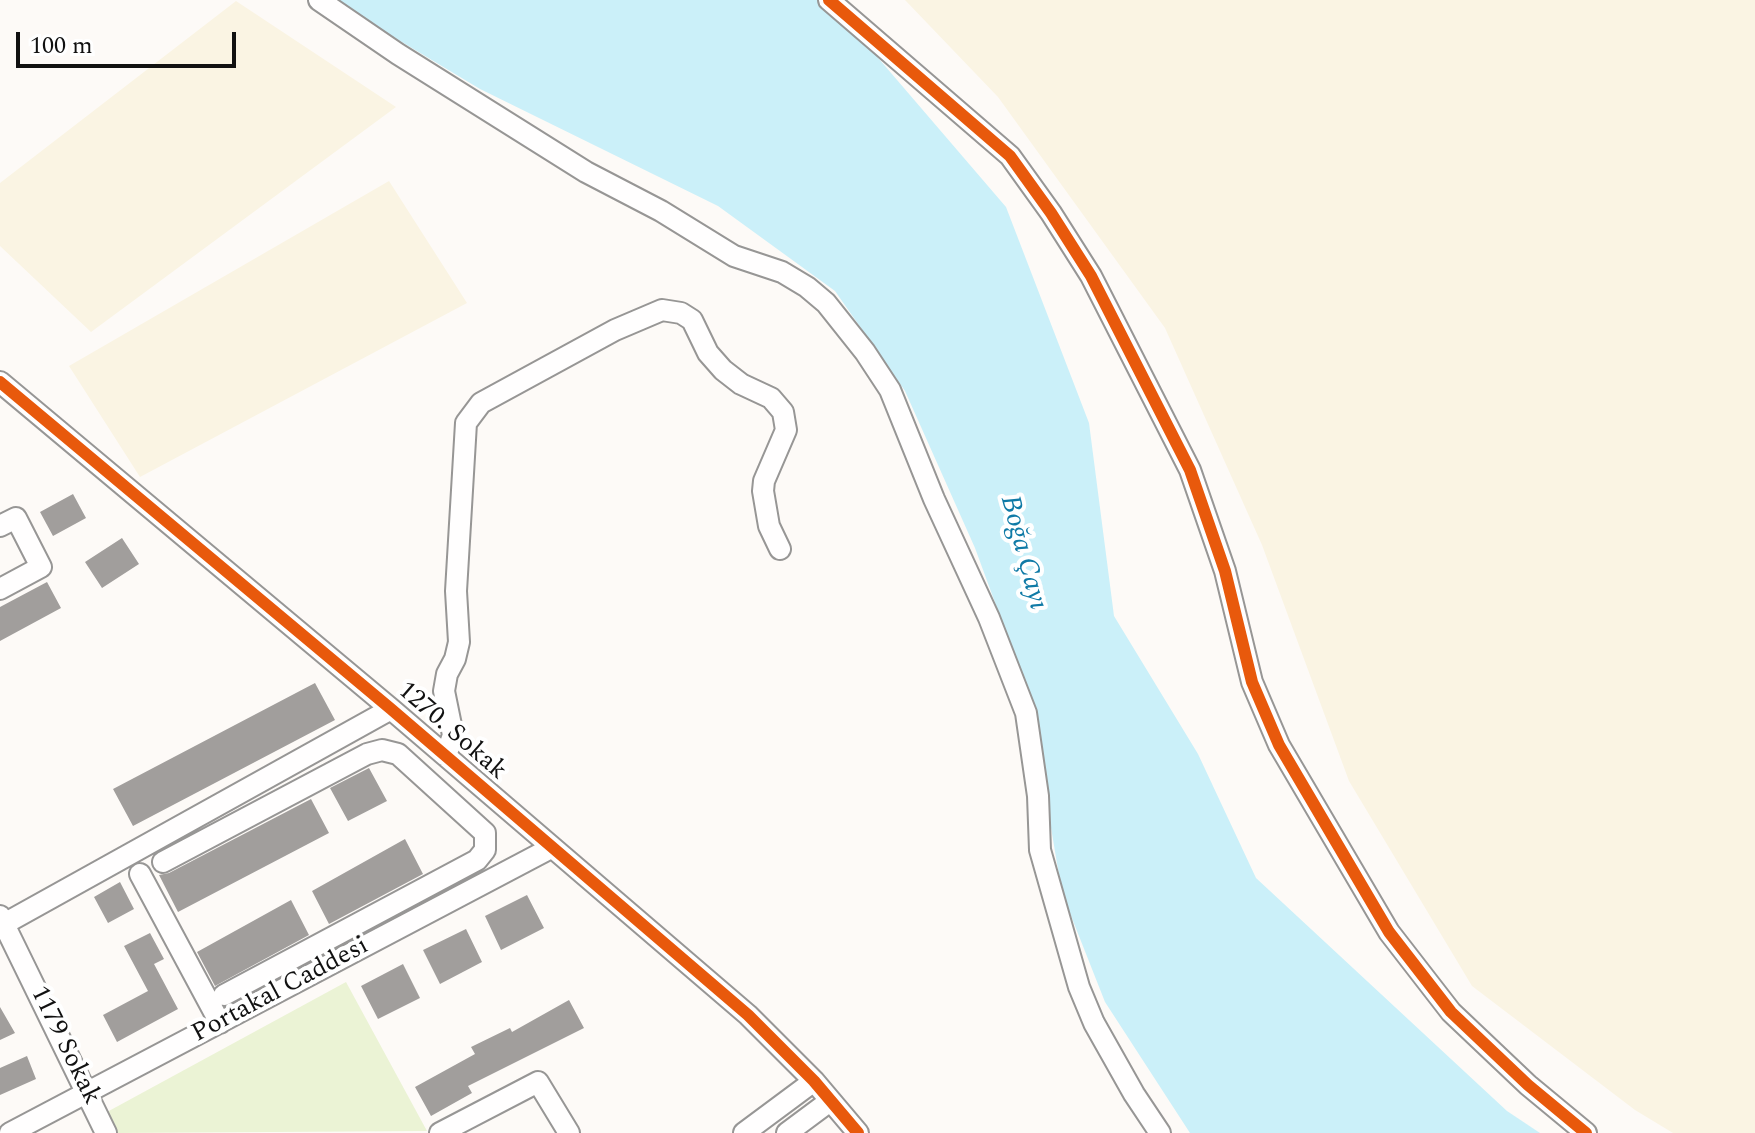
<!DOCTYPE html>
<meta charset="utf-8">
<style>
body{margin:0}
#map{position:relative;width:1755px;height:1133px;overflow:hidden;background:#fdfaf7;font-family:Spectral,serif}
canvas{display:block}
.scale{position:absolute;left:16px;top:32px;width:220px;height:36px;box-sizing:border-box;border:4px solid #111;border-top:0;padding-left:10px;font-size:24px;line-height:28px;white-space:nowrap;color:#111;-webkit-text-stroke:6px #fff;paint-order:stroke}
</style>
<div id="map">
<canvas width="1755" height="1133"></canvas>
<div class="scale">100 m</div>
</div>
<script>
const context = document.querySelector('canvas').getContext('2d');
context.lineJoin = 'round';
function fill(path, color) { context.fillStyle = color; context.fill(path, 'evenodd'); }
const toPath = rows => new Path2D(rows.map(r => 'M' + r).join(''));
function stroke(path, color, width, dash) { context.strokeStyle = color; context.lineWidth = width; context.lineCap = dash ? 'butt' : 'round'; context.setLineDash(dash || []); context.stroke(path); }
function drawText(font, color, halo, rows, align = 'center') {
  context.font = font + ' Spectral,serif'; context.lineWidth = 8; context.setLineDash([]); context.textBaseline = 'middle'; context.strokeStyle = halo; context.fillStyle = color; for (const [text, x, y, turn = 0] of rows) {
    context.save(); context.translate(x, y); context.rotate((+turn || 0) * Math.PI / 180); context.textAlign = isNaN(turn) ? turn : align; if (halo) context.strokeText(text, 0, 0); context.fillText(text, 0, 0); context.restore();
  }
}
const farmland = toPath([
 [905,0,1755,0,1755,1133,1673,1133,1635,1110,1472,986,1349,781,1262,545,1165,328,998,97],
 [236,1,396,107,91,332,0,246,0,183],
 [389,181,467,303,140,477,69,366]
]);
const green = toPath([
 [346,982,427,1131,117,1133,107,1112]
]);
const water = toPath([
 [332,0,824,0,849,24,1006,207,1089,423,1114,616,1198,754,1256,878,1507,1111,1540,1133,1190,1133,1105,1002,1062,893,1047,804,1037,717,975,548,905,391,835,291,718,206,480,89]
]);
const building = toPath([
 [73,494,86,518,53,536,40,512],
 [122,538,139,564,102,588,85,562],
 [47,582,61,608,0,641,0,607],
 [315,683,335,720,133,826,113,789],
 [369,768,387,801,348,821,330,788],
 [311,799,329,833,178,912,159,875,169,873],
 [405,839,423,874,329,924,312,891],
 [120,882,134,909,108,923,94,897],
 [527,895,544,928,501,950,485,916],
 [291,900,309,935,215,986,197,952],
 [466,929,482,962,440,984,423,950],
 [150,933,164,959,154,964,178,1009,117,1042,103,1015,148,991,124,946],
 [403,964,420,998,378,1019,361,986],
 [569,1000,584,1028,468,1086,472,1093,431,1116,415,1087,475,1054,471,1047,510,1028,512,1032],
 [0,1007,15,1033,0,1040],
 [27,1056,36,1079,0,1095,0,1068]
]);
const minor = toPath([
 [319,0,398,54,586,172,661,211,734,256,782,272,807,287,826,303,865,352,890,390,934,499,989,618,1026,713,1038,796,1040,850,1079,987,1094,1023,1134,1094,1160,1133],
 [829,0,1010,156,1051,213,1091,276,1190,470,1225,571,1252,682,1279,745,1389,932,1451,1012,1528,1085,1586,1133],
 [0,382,391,709,748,1015,814,1081,858,1133],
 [0,526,16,518,41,567,0,589],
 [446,756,453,735,444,691,447,674,455,659,459,642,456,591,466,423,481,403,615,330,662,310,681,313,692,320,708,353,723,370,741,384,771,398,783,412,786,430,764,481,763,491,769,526,780,549],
 [163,862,367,754,382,750,398,754,485,833,485,850,477,860,224,995],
 [140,874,220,1023],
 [0,916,106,1133],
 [4,924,391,709],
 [10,1133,551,848],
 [440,1133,538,1082,569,1133],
 [744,1133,814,1081],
 [787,1133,830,1101]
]);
const cycleway = toPath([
 [829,0,1010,156,1051,213,1091,276,1190,470,1225,571,1252,682,1279,745,1389,932,1451,1012,1528,1085,1586,1133],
 [0,382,391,709,748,1015,814,1081,858,1133]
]);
const streetNames = [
 ["1270. Sokak",451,732,41],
 ["Portakal Caddesi",281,991,-28],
 ["1179 Sokak",64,1046,64]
];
const waterNames = [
 ["Boğa Çayı",1022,553,75]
];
fill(farmland, '#faf4e3');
fill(green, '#ebf3d5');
fill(water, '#cbf0f9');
fill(building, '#a19e9c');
stroke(minor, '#979695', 24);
stroke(minor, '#fffefe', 20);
stroke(cycleway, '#e8590c', 12);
drawText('26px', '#111', '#fff', streetNames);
drawText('italic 28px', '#0f7aa6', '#fff', waterNames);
</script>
